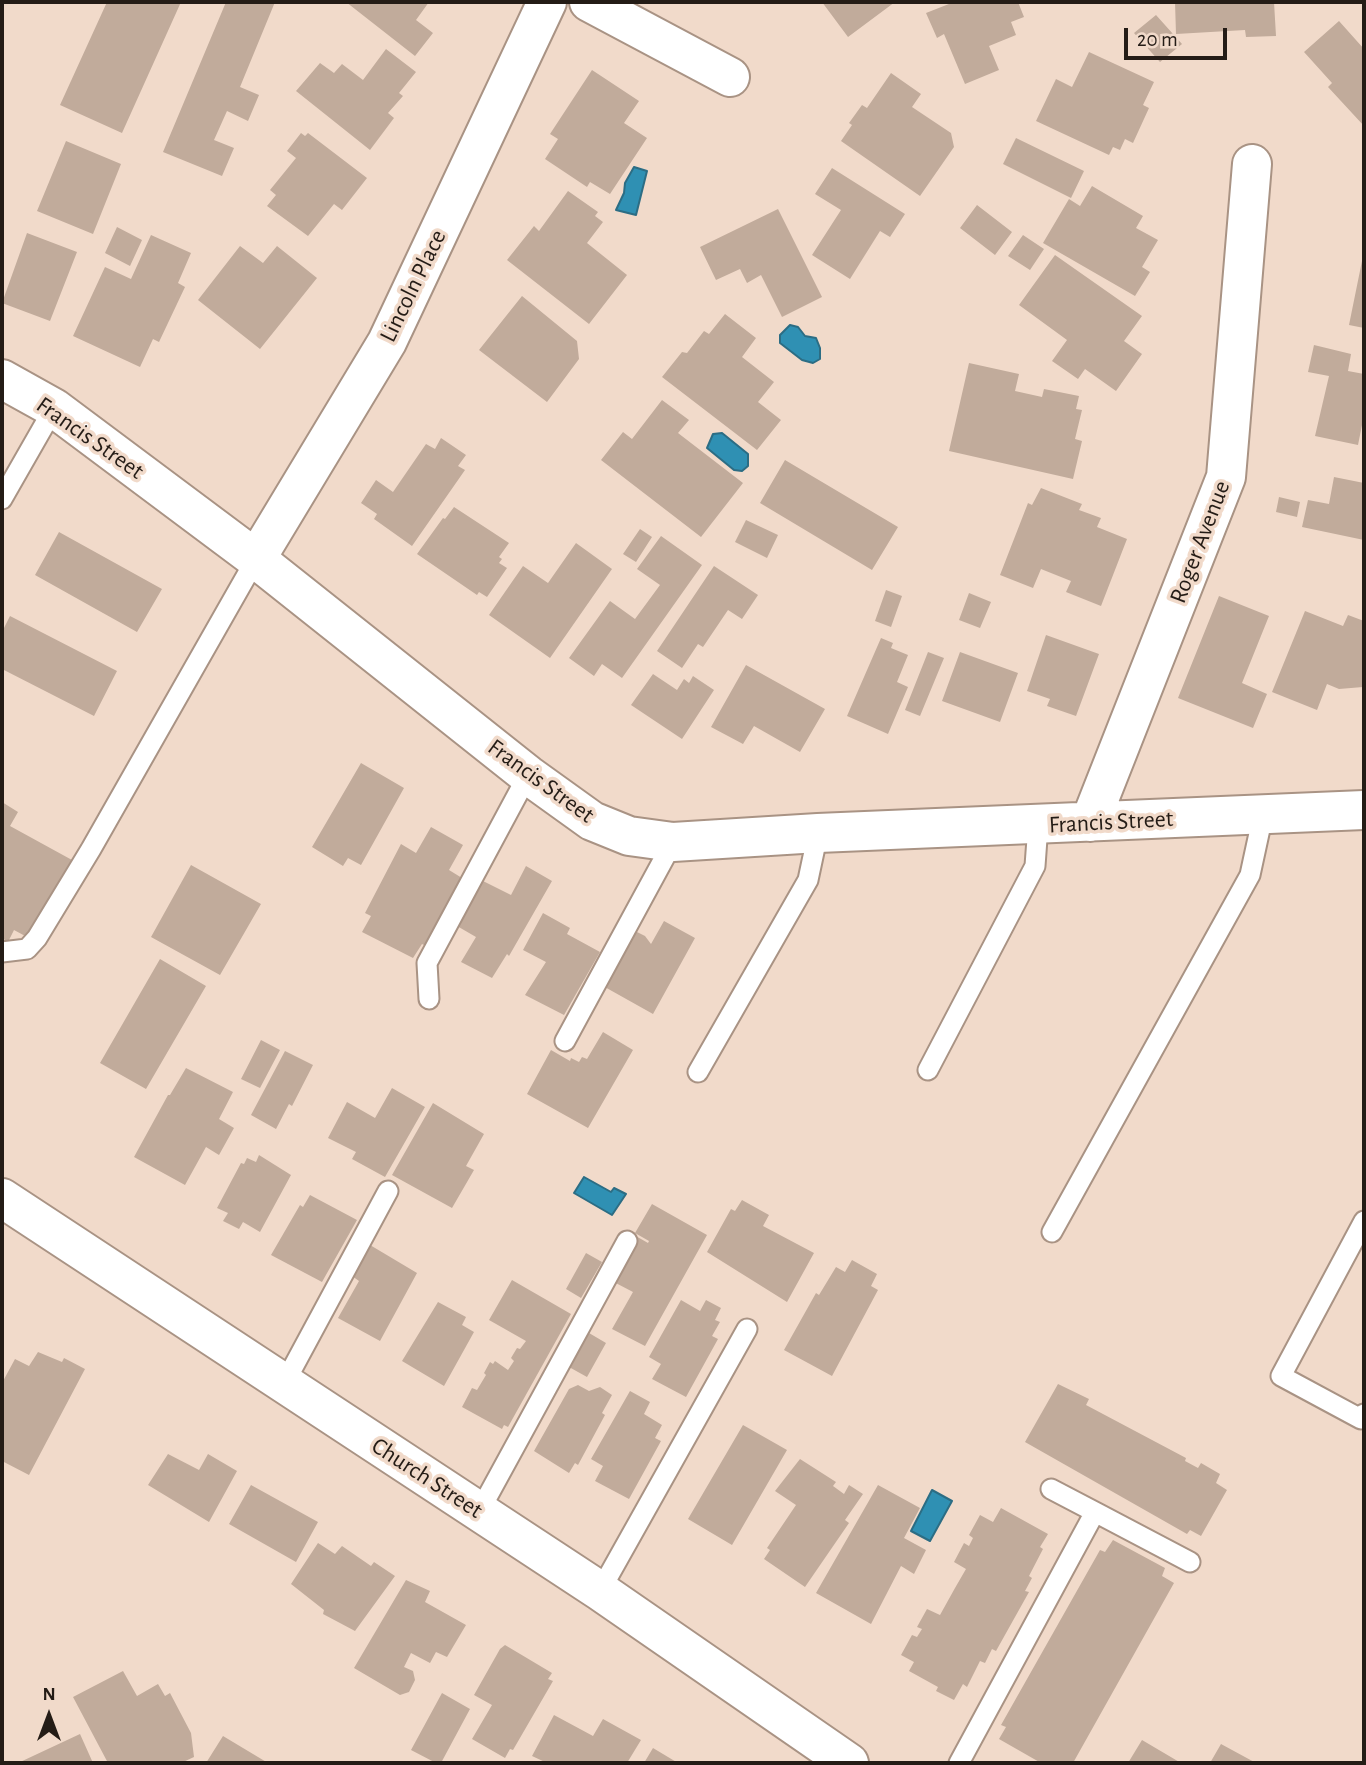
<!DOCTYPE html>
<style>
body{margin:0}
#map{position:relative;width:1366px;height:1765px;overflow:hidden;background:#f1daca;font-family:"Alegreya Sans",sans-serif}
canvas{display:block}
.frame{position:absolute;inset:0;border:4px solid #241c16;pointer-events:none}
.north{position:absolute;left:14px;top:1681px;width:70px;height:70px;-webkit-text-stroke:5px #f1daca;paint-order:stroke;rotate:0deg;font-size:19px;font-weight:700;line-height:28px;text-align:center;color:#241c16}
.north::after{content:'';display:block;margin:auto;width:24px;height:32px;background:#241c16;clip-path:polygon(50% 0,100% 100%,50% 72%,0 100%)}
.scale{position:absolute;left:1124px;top:28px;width:103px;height:32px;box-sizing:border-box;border:4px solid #241c16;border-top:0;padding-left:9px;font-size:21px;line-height:24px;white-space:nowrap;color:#241c16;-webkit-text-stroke:5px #f1daca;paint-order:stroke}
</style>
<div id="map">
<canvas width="1366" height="1765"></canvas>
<div class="frame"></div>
<div class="north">N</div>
<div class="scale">20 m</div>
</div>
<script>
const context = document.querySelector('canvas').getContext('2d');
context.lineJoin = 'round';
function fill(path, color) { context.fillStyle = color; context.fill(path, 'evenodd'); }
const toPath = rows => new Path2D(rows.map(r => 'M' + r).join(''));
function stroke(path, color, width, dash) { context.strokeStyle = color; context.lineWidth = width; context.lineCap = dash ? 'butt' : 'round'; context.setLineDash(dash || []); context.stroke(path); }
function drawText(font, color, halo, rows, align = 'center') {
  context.font = font + ' "Alegreya Sans",sans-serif'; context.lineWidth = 7; context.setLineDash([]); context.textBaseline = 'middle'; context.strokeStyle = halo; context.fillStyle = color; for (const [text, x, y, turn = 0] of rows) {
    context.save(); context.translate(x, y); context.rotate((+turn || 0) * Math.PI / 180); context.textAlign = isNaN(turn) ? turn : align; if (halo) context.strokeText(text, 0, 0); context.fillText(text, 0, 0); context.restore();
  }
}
const water = toPath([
 [634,167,647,171,636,215,616,210,624,193,625,183,634,167],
 [790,325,798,327,805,336,816,338,820,348,820,359,813,363,802,360,780,343,780,335,790,325],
 [722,433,748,454,748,466,742,471,734,470,707,448,713,434,722,433],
 [584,1177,611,1192,614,1188,626,1194,612,1215,574,1193,584,1177],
 [932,1490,952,1501,930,1541,911,1531,932,1490]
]);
const building = toPath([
 [107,2,181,2,122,133,60,105],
 [226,2,275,2,240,87,259,95,248,121,227,111,214,140,234,148,222,176,163,152],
 [346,2,429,2,416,20,433,33,415,56],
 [822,2,895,2,848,37],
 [954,2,1018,2,1024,17,1011,22,1016,35,989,46,999,70,965,84,944,34,937,38,926,13],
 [1175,2,1274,2,1276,36,1246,37,1245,30,1176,34],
 [1156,15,1182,44,1160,62,1134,33],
 [1339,21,1364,49,1364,126,1328,87,1332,83,1304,52],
 [386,49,416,72,399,93,403,96,388,113,394,118,370,150,296,91,320,63,334,73,342,64,363,80],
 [1089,52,1154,82,1143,105,1149,108,1133,143,1125,139,1120,150,1113,147,1109,155,1036,121,1056,79,1072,87],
 [592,70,639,101,624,123,647,138,610,194,590,182,587,187,545,159,558,139,550,134],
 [891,73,921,94,912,107,951,133,954,147,920,196,841,141,852,125,849,123,862,105,867,108],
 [301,133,305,136,308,133,367,178,342,210,334,204,308,236,267,206,276,195,270,190,296,158,287,151],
 [1016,138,1084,171,1071,198,1003,164],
 [66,141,121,164,93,234,37,211],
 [832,168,905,214,890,237,880,231,850,279,812,255,841,210,815,194],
 [1092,186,1143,216,1136,228,1158,240,1142,267,1150,272,1135,296,1043,243,1069,199,1080,206],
 [568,191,598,212,595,216,603,222,587,243,627,275,589,324,507,260,534,226,539,231],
 [977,205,1012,232,995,255,960,228],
 [778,209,822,297,782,317,761,275,747,283,740,269,716,280,700,247],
 [117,227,142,240,130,266,105,253],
 [27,233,77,252,50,321,2,303],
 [151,235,191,253,178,283,185,287,159,342,153,339,140,367,73,336,105,267,131,279],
 [1023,235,1044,249,1030,270,1008,256],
 [240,246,263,263,277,246,317,278,260,349,198,300],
 [1055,255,1142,316,1124,341,1142,354,1116,391,1085,369,1078,379,1052,361,1067,340,1019,305],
 [1363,256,1364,256,1364,328,1349,325],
 [522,296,577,341,579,359,547,402,479,350],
 [725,314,756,338,742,357,774,382,758,402,781,420,757,450,662,377,682,352,687,353,704,331,709,334],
 [1314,345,1351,354,1348,371,1364,374,1364,415,1358,445,1315,436,1329,376,1308,372],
 [969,363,1019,374,1015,391,1042,397,1044,389,1079,396,1076,409,1082,410,1075,439,1082,441,1073,479,949,451],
 [662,400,689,420,678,433,743,483,701,537,601,460,623,432,632,439],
 [441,438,466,455,458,466,465,470,412,546,374,519,377,514,361,503,376,480,393,492,426,444,435,449],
 [785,460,898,527,872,570,760,503],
 [1334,477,1364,483,1364,540,1302,527,1308,500,1329,504],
 [1041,488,1082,504,1079,510,1101,518,1097,527,1127,539,1101,606,1066,592,1071,581,1041,569,1033,588,1000,575,1028,503,1032,505],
 [1279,497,1300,502,1297,517,1276,512],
 [454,507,509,543,499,557,502,559,499,563,507,568,487,597,479,592,477,595,417,554,443,518,445,519],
 [746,520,778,535,767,558,735,542],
 [640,529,652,537,636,562,623,554],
 [59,532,162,589,137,632,35,575],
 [661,536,702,565,622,678,602,664,594,676,569,658,610,601,635,619,660,585,637,569],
 [576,543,612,569,550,658,489,615,523,566,548,583],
 [714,566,758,595,742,619,728,610,703,647,698,644,682,668,657,651],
 [886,590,902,596,891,627,875,621],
 [969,593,991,602,980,628,959,620],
 [1219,596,1269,616,1242,683,1267,694,1253,728,1178,698],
 [1305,611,1343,626,1348,615,1364,621,1363,687,1339,689,1327,684,1317,710,1272,692],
 [10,616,117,671,94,716,2,669,2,632],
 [1046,635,1099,654,1076,716,1047,706,1050,699,1027,691],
 [881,638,893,643,891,648,908,655,897,682,908,687,888,734,847,716],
 [928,652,944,658,920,716,905,710],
 [960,652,1018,673,1000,722,942,701],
 [746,665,825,709,800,752,754,726,743,744,711,727],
 [653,674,677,690,684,679,689,683,693,676,714,690,682,739,631,705],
 [361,763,404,788,361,865,348,858,343,866,312,847],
 [2,802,18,812,10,826,72,860,27,937,14,930,8,942,2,938],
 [431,827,463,845,449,870,462,878,454,892,456,893,426,946,422,944,413,958,362,932,371,916,365,913,401,844,416,853],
 [191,865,261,904,220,975,151,937],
 [526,866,552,881,509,956,507,954,492,978,461,962,476,937,457,926,483,881,511,895],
 [543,913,570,928,567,934,600,952,564,1015,525,995,546,962,523,950],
 [664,921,695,938,653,1014,603,986,628,935,637,932,645,936,651,944],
 [160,959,206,986,146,1089,100,1063],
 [603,1032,633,1050,588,1128,527,1094,551,1050,570,1061,571,1058,579,1062,582,1057,587,1059],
 [261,1040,280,1050,260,1088,241,1079],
 [285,1051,313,1065,292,1106,289,1104,276,1129,251,1115],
 [186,1068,233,1092,219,1119,234,1128,219,1155,206,1147,185,1185,134,1157,168,1095,170,1095],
 [392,1088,425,1107,385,1177,352,1159,356,1152,328,1138,347,1102,375,1118],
 [433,1103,484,1134,466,1166,474,1170,452,1208,392,1175],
 [259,1155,291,1175,260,1232,243,1222,239,1229,223,1221,228,1213,217,1208,241,1163,244,1164,247,1158,256,1162],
 [310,1195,357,1220,322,1282,271,1255,300,1205,303,1207],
 [742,1200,769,1215,763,1226,814,1253,787,1302,707,1252,731,1209,735,1211],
 [652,1204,707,1235,645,1346,612,1329,633,1292,610,1280,634,1235,648,1243,649,1241,635,1233],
 [370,1245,417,1273,380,1341,338,1318,359,1281,352,1276],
 [586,1253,602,1262,581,1298,566,1289],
 [852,1260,877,1274,871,1286,878,1290,832,1376,784,1350,816,1293,819,1295,836,1267,845,1272],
 [512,1280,571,1314,508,1427,504,1425,502,1429,462,1407,472,1388,477,1390,486,1375,484,1373,490,1362,493,1364,495,1361,508,1370,514,1361,511,1358,517,1348,520,1349,526,1341,489,1320],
 [681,1300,700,1311,706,1300,721,1308,715,1320,720,1322,712,1336,718,1339,686,1397,652,1379,661,1364,649,1357],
 [438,1302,466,1317,462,1325,474,1332,444,1386,402,1361],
 [589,1333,606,1343,587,1377,569,1367],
 [38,1352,62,1362,64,1358,85,1369,29,1475,2,1461,2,1383,15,1359,29,1366],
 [1058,1384,1089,1399,1086,1405,1186,1458,1185,1461,1198,1468,1201,1463,1220,1474,1216,1483,1227,1490,1201,1536,1190,1530,1187,1534,1025,1442],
 [578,1385,589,1391,600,1387,612,1395,602,1413,605,1415,578,1465,575,1463,569,1473,534,1451,569,1389],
 [630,1391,650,1402,644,1414,662,1425,655,1438,661,1441,629,1499,595,1481,603,1466,591,1459],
 [743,1425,787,1450,732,1545,688,1519],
 [168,1454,199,1470,208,1454,237,1471,209,1522,148,1485],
 [800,1459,836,1482,833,1486,844,1494,849,1485,863,1494,845,1520,849,1523,805,1587,764,1559,770,1550,767,1548,796,1505,775,1491],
 [251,1485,318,1522,296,1562,229,1524],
 [878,1485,920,1508,904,1538,926,1550,914,1574,901,1566,871,1624,816,1593],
 [1001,1508,1048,1534,1040,1547,1043,1549,1029,1576,1032,1578,1025,1591,1029,1592,996,1651,992,1649,985,1663,980,1661,967,1687,963,1684,954,1700,936,1691,938,1687,909,1671,914,1662,901,1655,912,1635,917,1637,922,1629,917,1627,927,1609,940,1615,955,1588,966,1569,954,1562,964,1543,969,1546,973,1538,969,1535,980,1515,993,1522],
 [1113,1540,1165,1568,1162,1576,1174,1583,1073,1763,1041,1763,999,1739,1006,1727,1001,1725,1100,1550,1105,1552],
 [318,1543,335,1554,342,1546,371,1566,374,1562,395,1576,355,1631,323,1614,324,1610,291,1584],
 [406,1580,430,1591,425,1602,466,1625,447,1657,436,1652,430,1663,411,1653,404,1667,413,1671,415,1680,409,1692,400,1695,354,1668],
 [505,1645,552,1673,548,1679,553,1681,513,1750,510,1749,505,1758,472,1739,492,1705,474,1695,500,1649],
 [123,1671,137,1696,158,1684,165,1696,170,1693,191,1733,194,1757,181,1763,108,1763,73,1697],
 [442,1693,470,1709,441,1763,436,1763,411,1750],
 [554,1715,593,1736,603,1719,641,1740,627,1763,547,1763,532,1756],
 [80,1734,93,1763,18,1763],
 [223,1736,268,1763,206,1763],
 [1142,1740,1181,1763,1128,1763],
 [1221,1744,1256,1763,1210,1763],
 [653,1748,678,1763,644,1763]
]);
const service = toPath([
 [2,499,54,408],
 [2,952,27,949,37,938,91,849,256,559],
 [429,999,427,963,528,775],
 [565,1041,673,842],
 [928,1070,1035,866,1038,825],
 [698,1072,808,880,818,833],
 [1364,1221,1281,1376,1361,1419,1364,1414],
 [1052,1232,1250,875,1263,815],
 [284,1384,388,1191],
 [479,1512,627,1241],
 [1095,1512,1190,1562],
 [600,1591,747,1329],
 [959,1763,1095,1512,1051,1489]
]);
const minor = toPath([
 [589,2,730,77],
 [2,379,54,408,256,559,528,775,592,821,629,836,673,842,818,833,1364,810],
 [256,559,387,342,547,2],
 [1090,822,1226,477,1252,164],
 [2,1198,600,1591,849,1763]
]);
const streetNames = [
 ["Lincoln Place",413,286,-64],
 ["Francis Street",90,438,35],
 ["Roger Avenue",1200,542,-69],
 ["Francis Street",541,781,36],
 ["Francis Street",1111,822,-3],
 ["Church Street",427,1478,33]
];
fill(water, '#2f90b3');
stroke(water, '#2c6d84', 2);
fill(building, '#c1ab9b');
stroke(service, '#a99384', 23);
stroke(minor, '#a99384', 42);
stroke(service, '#fff', 19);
stroke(minor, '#fff', 38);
drawText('24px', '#241c16', '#f1daca', streetNames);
</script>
